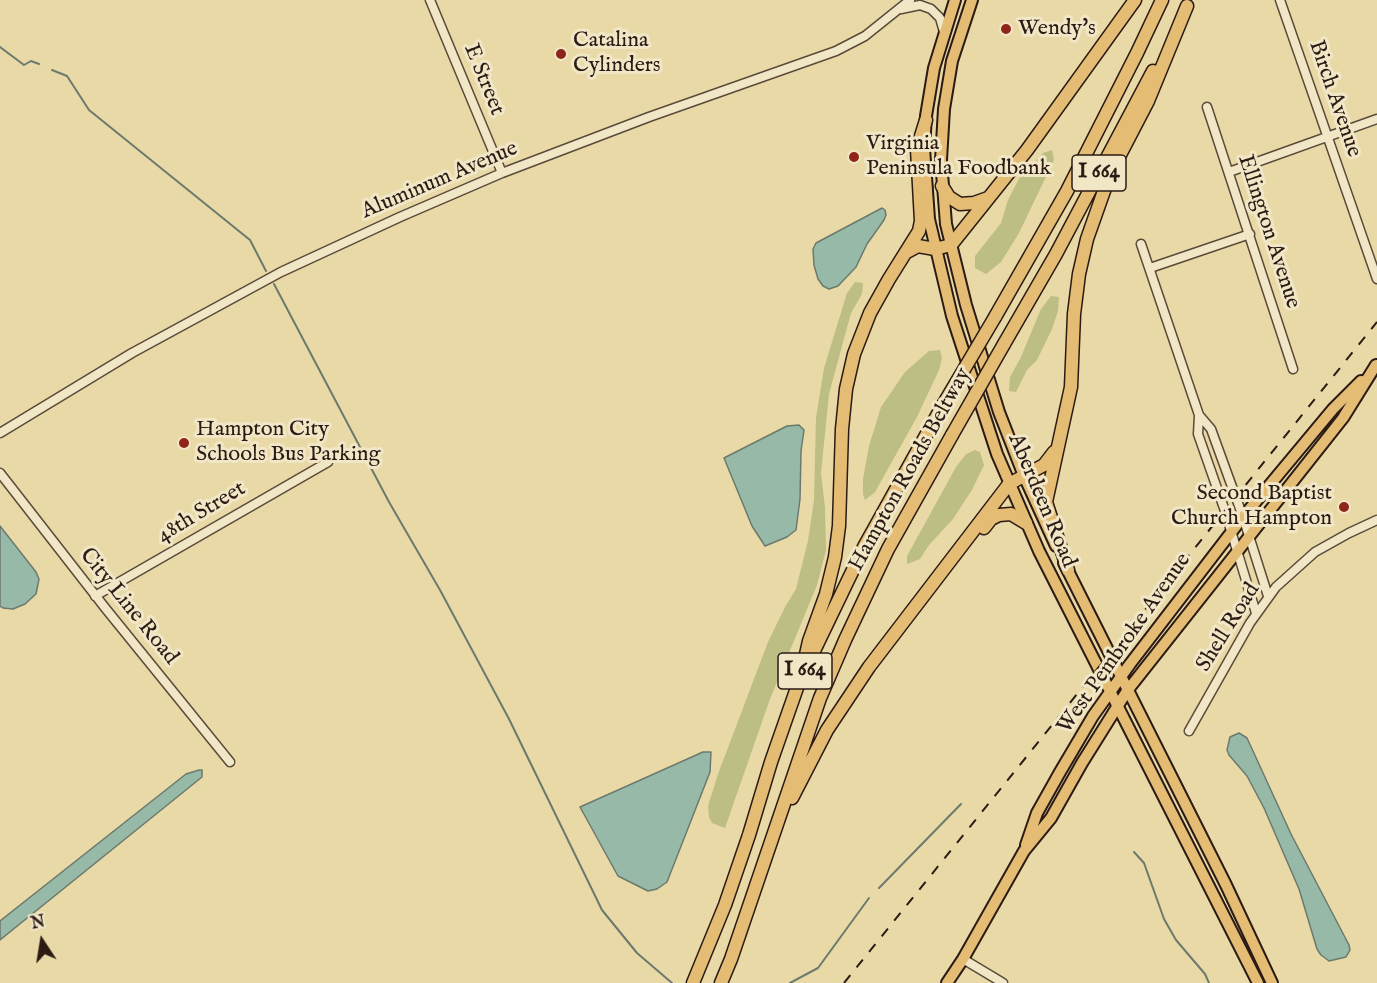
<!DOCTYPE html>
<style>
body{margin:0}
#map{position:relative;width:1377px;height:983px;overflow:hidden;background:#e9d9a7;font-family:"IM FELL English",serif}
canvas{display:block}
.north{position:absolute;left:12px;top:911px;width:60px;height:60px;-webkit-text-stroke:4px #f1e6c6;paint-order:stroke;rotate:348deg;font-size:16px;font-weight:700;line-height:24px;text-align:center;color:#2b1b14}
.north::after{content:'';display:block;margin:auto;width:21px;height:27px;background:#2b1b14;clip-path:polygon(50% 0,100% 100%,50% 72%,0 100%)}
</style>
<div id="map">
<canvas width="1377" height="983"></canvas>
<div class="north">N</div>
</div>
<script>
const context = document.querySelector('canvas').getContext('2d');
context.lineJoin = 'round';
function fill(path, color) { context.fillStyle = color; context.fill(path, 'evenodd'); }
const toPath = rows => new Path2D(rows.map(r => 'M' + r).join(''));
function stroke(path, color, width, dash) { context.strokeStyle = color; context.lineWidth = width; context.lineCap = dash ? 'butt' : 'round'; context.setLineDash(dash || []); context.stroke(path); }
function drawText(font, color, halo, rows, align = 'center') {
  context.font = font + ' "IM FELL English",serif'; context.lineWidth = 6; context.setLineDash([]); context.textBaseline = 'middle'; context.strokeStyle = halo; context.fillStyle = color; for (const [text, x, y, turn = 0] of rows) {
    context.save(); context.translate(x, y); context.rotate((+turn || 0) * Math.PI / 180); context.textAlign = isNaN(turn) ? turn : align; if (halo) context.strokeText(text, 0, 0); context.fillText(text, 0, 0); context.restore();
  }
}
const green = toPath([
 [1052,150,1054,160,1019,233,1001,262,986,274,975,268,975,256,1001,223,1008,200,1020,177,1043,153],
 [855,282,863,283,862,294,851,313,829,394,821,473,825,508,826,550,817,585,770,699,725,828,712,823,709,817,708,806,718,774,768,642,785,607,796,589,808,541,814,500,816,418,824,368,847,293],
 [1051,296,1059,297,1058,311,1052,329,1037,360,1027,370,1016,392,1009,391,1010,377,1021,357,1041,309],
 [940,350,942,358,939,370,917,417,875,492,865,500,863,494,863,479,869,446,881,407,905,372,929,351],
 [975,450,980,452,984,465,972,490,953,519,929,545,920,559,907,564,907,556,956,467,966,454]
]);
const water = toPath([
 [882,208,885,210,886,215,884,220,867,244,856,267,838,286,829,289,823,286,818,279,814,265,813,249,816,243,882,208],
 [799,425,804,430,801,451,800,499,796,530,787,537,765,546,752,526,724,458,787,426,799,425],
 [0,526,36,572,39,579,36,594,25,604,13,609,3,608,0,606,0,526],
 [1239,733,1247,738,1291,834,1349,945,1350,950,1346,957,1329,961,1321,955,1317,949,1299,889,1264,808,1247,776,1229,755,1227,750,1230,737,1239,733],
 [703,752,711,752,710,772,667,882,657,889,648,891,618,876,580,807,703,752],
 [199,770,202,770,202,777,0,940,0,921,186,774,199,770]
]);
const stream = toPath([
 [0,47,24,65,31,61,39,64],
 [52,70,67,76,89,110,250,240,266,271],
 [274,284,389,502,440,590,509,719,602,910,637,953,672,983],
 [1134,852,1144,863,1164,919,1176,940,1205,974,1209,983],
 [879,888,961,804],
 [790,983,818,968,869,898]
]);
const minor = toPath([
 [430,0,502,173],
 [1280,0,1377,279],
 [901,9,920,5,931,9,940,18,944,32],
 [1207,107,1293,369],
 [1229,172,1377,119],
 [1141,244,1199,415,1198,434,1225,511,1256,613],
 [1150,268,1250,234],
 [1199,415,1211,429,1243,517,1268,596],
 [0,433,132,353,281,272,400,217,502,173,649,117,836,51,865,36,910,0],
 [0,473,106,609,230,762],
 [95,596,328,462],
 [1189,731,1250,623,1276,587,1315,552,1349,533,1377,520],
 [963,959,1003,983]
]);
const major = toPath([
 [955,0,934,68,926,116,924,148,929,219,952,316,997,454,1039,551,1258,983],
 [972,0,952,61,944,109,941,160,946,224,966,305,999,412,1024,476,1056,546],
 [1064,563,1226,885,1272,983],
 [1026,845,1037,813,1060,772,1093,716,1130,664,1243,517,1333,409,1361,381],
 [947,983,963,959,1024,851,1051,818,1082,763,1127,691,1343,418,1376,365]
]);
const highway = toPath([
 [942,186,949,197,960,204,974,203,988,198],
 [907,252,918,246,935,249,951,245,1027,150,1135,0],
 [995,317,1067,191,1137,53,1162,0],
 [1004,344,1056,254,1153,71],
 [984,528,991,519,999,515,1011,514,1026,523],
 [1068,570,1046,502,1071,387,1074,314,1079,274,1087,239,1110,174,1148,101,1187,6],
 [805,659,809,641,826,594,835,557,839,526,842,429,846,389,854,354,870,313,889,279,919,231,921,221,917,149,926,120],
 [792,798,827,730,869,667,1009,484,1044,465,1054,452],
 [693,983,725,905,749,835,771,762,799,682,864,547,943,405],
 [721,983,731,959,820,698,845,640,888,549,952,435]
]);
const rail = toPath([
 [844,983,1377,322]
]);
const highwayBridge = toPath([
 [943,405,995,317],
 [952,435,1004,344]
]);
const markers = [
 [1006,29,6,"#8f2418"],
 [561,54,6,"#8f2418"],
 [854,157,6,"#8f2418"],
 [184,443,6,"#8f2418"],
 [1344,507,6,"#8f2418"]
];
const shields = [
 [1099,173,54],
 [805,671,54]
];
const shieldNames = [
 ["I 664",1099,173],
 ["I 664",805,671]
];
const poiNames = [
 ["Wendy's",1018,29],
 ["Catalina",573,41],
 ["Cylinders",573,66],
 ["Virginia",866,144],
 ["Peninsula Foodbank",866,169],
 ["Hampton City",196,430],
 ["Schools Bus Parking",196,455],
 ["Second Baptist",1332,494,"right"],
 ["Church Hampton",1332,519,"right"]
];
const streetNames = [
 ["E Street",483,80,68],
 ["Birch Avenue",1334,99,71],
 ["Aluminum Avenue",440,181,-23],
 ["Ellington Avenue",1268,232,72],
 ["Hampton Roads Beltway",911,470,-61],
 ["Aberdeen Road",1041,501,67],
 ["48th Street",202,513,-31],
 ["City Line Road",128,607,51],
 ["Shell Road",1229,628,-58],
 ["West Pembroke Avenue",1125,644,-55]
];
fill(green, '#bcbe83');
fill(water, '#97baa8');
stroke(water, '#6c7a6d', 1.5);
stroke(stream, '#6c7a6d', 2);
stroke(minor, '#5a4a39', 11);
stroke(major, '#2b1b14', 14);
stroke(highway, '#2b1b14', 15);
stroke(minor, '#f1e6c6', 8);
stroke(major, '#e4bc74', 10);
stroke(highway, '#e4bc74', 12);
stroke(rail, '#2b1b14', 2, [10, 10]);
stroke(highwayBridge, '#2b1b14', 15, []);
stroke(highwayBridge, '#e4bc74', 12);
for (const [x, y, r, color] of markers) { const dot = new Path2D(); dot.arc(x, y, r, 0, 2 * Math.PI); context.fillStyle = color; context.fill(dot); stroke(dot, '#f1e6c6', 2); }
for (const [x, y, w] of shields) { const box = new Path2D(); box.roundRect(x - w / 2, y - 18, w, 36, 4.5); context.fillStyle = '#f1e6c6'; context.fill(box); stroke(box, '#2b1b14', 1.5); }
drawText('bold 21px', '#2b1b14', null, shieldNames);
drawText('22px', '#2b1b14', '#f1e6c6', poiNames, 'left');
drawText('22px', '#2b1b14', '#f1e6c6', streetNames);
</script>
